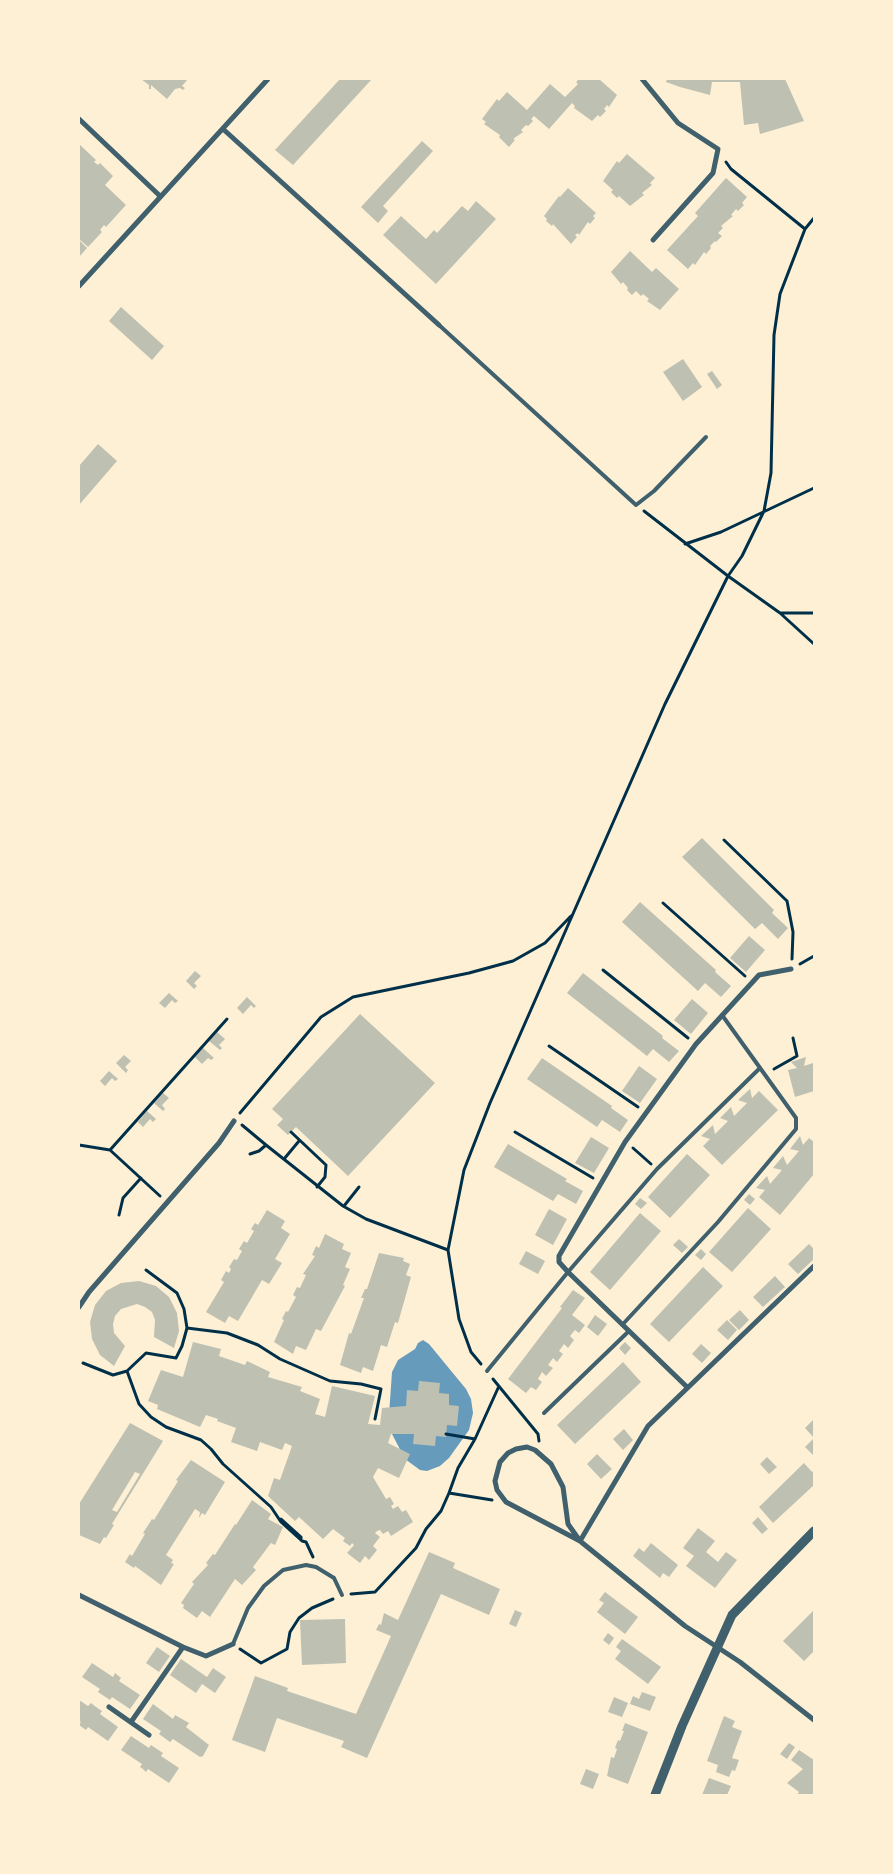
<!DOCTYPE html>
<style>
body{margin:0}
#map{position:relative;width:893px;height:1874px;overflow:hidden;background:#fdf0d5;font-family:"Fira Sans Condensed",sans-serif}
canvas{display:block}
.frame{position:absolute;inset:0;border:80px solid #fdf0d5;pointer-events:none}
</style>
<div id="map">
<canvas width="893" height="1874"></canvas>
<div class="frame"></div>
</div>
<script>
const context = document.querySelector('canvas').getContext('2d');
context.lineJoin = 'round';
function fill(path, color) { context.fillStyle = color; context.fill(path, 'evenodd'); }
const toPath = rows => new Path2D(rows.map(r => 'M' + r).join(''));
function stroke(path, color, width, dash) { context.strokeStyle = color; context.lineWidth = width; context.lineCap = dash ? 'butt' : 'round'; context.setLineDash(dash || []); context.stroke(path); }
const water = toPath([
 [423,1340,429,1344,466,1389,471,1399,473,1413,469,1430,449,1458,440,1466,427,1471,420,1470,405,1459,392,1434,389,1415,392,1372,398,1360,415,1349,418,1343]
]);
const building = toPath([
 [141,79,188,79,182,86,185,88,183,90,180,88,175,89,167,99,151,85,151,89,149,89,149,85],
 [340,79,372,79,293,165,275,150],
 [579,79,599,79,617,95,609,107,607,105,604,109,606,111,600,117,598,115,592,121,574,108,575,106,572,103,549,129,534,116,531,119,533,121,528,126,526,125,521,130,523,132,513,139,515,140,509,147,499,137,500,135,484,124,486,122,482,119,497,99,499,101,507,92,527,110,550,84,565,97,578,84,576,82],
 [667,79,785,79,804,121,760,134,758,123,744,125,740,82,712,82,710,95,680,87,666,82],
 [422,141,433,151,383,206,388,211,378,223,361,207],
 [79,144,96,160,94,162,98,165,100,163,113,176,105,185,126,205,106,227,104,225,100,230,102,232,88,247,79,239],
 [627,154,655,178,650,183,652,185,642,193,644,195,630,206,619,196,617,198,611,192,613,190,603,181,617,161,619,163],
 [726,178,747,197,742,203,744,205,738,211,736,209,731,215,733,216,721,226,723,228,718,233,722,236,716,242,715,241,710,246,711,248,706,254,704,252,695,265,693,263,688,269,667,250,698,216,695,213],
 [568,188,596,213,593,216,595,218,590,224,588,222,579,235,578,233,575,235,577,237,571,244,553,224,552,226,546,221,547,219,544,216,559,196,560,197],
 [476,201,496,219,436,284,383,235,401,216,426,239,434,230,437,233,462,206,468,211],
 [79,240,87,248,79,257],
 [630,251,652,272,656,268,679,289,660,310,647,301,649,299,643,294,641,296,636,291,632,295,627,290,628,288,623,282,621,284,611,272],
 [121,307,164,346,152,360,109,321],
 [683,359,702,387,683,401,663,372],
 [712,371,722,385,717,389,707,374],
 [98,444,117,461,79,505,79,466],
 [702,838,774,910,772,913,788,928,778,939,762,923,755,929,682,857],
 [640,902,716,970,715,972,731,986,721,997,705,983,698,991,622,922],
 [749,936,765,950,746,972,730,958],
 [195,971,201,976,194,983,197,986,194,989,186,981],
 [583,973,663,1036,662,1038,679,1051,669,1062,653,1049,647,1056,567,993],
 [169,993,178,1001,175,1003,172,1000,165,1008,159,1003],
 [247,997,256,1006,254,1008,251,1005,243,1014,237,1008],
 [692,999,708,1013,691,1034,674,1020],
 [360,1014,435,1083,348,1176,296,1127,288,1135,277,1125,283,1119,272,1109],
 [217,1032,225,1039,219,1045,222,1048,220,1050,209,1041],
 [203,1048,214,1058,211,1060,208,1058,202,1064,195,1057],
 [124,1055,131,1061,125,1067,128,1070,126,1073,116,1063],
 [806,1057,804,1066,813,1063,814,1067,814,1091,795,1097,788,1070,797,1068,791,1062],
 [542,1058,612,1106,611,1108,628,1120,620,1132,602,1120,597,1127,527,1079],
 [639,1066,657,1079,640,1103,622,1091],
 [109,1071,118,1079,115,1081,112,1078,105,1086,100,1081],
 [750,1089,752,1098,759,1091,778,1110,722,1165,703,1146,710,1139,701,1136,713,1125,715,1134,728,1121,720,1118,731,1107,734,1116,747,1103,738,1100],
 [163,1093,169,1098,162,1105,165,1109,163,1111,154,1103],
 [147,1111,156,1119,153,1122,150,1119,143,1127,138,1122],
 [800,1136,803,1145,809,1138,814,1142,814,1174,780,1215,759,1197,765,1190,756,1188,767,1176,770,1184,782,1170,773,1168,783,1156,787,1165,799,1151,790,1149],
 [591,1137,609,1148,594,1173,575,1163],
 [508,1144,567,1179,565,1181,583,1191,576,1204,558,1194,553,1201,494,1167],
 [687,1154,710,1175,670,1218,648,1197],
 [749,1194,755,1199,750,1205,744,1200],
 [640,1198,647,1203,641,1209,635,1204],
 [748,1208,771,1229,732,1272,709,1252],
 [549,1209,567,1219,553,1245,535,1235],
 [267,1210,285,1221,281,1228,290,1234,275,1259,282,1263,269,1284,262,1280,238,1321,229,1316,225,1323,206,1312,224,1282,221,1280,226,1271,229,1273,231,1269,229,1267,234,1259,237,1260,242,1251,239,1249,244,1241,247,1243,254,1231,251,1229,255,1223,258,1225],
 [640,1213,661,1231,610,1290,590,1272],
 [325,1234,344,1244,342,1249,351,1253,345,1267,350,1269,343,1285,345,1286,321,1331,316,1329,306,1350,296,1346,293,1354,274,1342,284,1320,282,1319,286,1311,288,1312,296,1297,293,1295,297,1287,300,1288,306,1275,303,1274,315,1256,312,1255,316,1246,319,1248],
 [679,1239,688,1247,682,1253,673,1245],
 [809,1244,814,1249,814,1259,798,1274,788,1264],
 [701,1249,706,1254,701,1260,695,1255],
 [526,1251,545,1261,538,1274,519,1264],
 [379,1253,404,1258,403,1261,410,1264,406,1275,411,1277,398,1323,395,1322,387,1347,381,1345,373,1371,363,1367,361,1373,340,1365,349,1333,351,1334,364,1298,361,1298,365,1289,367,1289],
 [703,1267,723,1286,669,1342,650,1324],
 [775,1276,785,1287,763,1307,753,1297],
 [139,1281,156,1286,169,1297,177,1313,179,1331,174,1348,154,1337,155,1320,152,1312,145,1307,137,1304,121,1309,115,1316,113,1324,114,1333,125,1346,114,1366,100,1355,92,1339,90,1322,95,1305,106,1291,121,1283],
 [573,1290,585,1298,572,1315,585,1325,579,1333,575,1330,570,1336,574,1340,568,1348,564,1344,559,1351,563,1354,557,1362,553,1358,548,1365,553,1368,546,1376,542,1372,538,1379,542,1382,536,1390,531,1387,526,1393,508,1379,562,1308,560,1307],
 [740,1310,749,1320,739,1330,729,1320],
 [595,1315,607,1324,598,1336,587,1327],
 [727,1320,737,1330,728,1340,717,1330],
 [193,1342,221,1349,219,1356,245,1365,247,1361,270,1372,268,1377,302,1387,300,1391,320,1399,315,1414,325,1417,332,1386,375,1396,368,1424,380,1425,382,1408,406,1406,407,1390,418,1391,419,1381,440,1383,439,1393,449,1394,449,1405,459,1406,457,1426,447,1425,446,1437,436,1436,435,1446,413,1444,414,1434,391,1434,388,1443,410,1454,399,1478,378,1468,373,1477,386,1499,390,1497,394,1504,391,1506,393,1509,398,1506,402,1512,406,1510,413,1522,391,1536,388,1531,383,1534,380,1530,377,1531,375,1533,380,1537,373,1546,377,1550,369,1560,365,1556,360,1563,347,1553,354,1545,352,1543,350,1546,343,1541,345,1538,333,1529,323,1539,299,1517,295,1521,268,1496,274,1478,280,1480,292,1446,285,1443,282,1450,260,1442,257,1451,231,1442,236,1428,217,1421,218,1419,206,1415,200,1427,157,1409,158,1405,148,1401,161,1370,183,1377],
 [625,1342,631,1348,625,1355,619,1348],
 [701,1344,711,1353,702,1363,692,1354],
 [623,1362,641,1382,575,1444,557,1425],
 [814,1419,814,1438,805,1428],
 [130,1423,163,1441,112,1524,114,1525,106,1538,104,1537,100,1544,79,1535,79,1504],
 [135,1472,140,1474,117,1512,112,1510],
 [624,1429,633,1440,623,1450,613,1439],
 [814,1438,814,1453,813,1455,805,1447],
 [597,1454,612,1469,601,1479,587,1464],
 [767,1457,777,1467,769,1474,760,1464],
 [191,1460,225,1482,205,1515,202,1513,199,1518,200,1512,195,1509,166,1555,173,1560,171,1563,174,1564,161,1585,135,1566,134,1568,125,1562,130,1554,132,1556,145,1534,143,1533,152,1519,154,1520,178,1481,176,1480],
 [804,1463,812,1472,814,1470,814,1485,773,1523,759,1507],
 [252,1500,271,1514,268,1519,283,1527,275,1545,271,1543,253,1567,256,1570,242,1585,235,1579,210,1617,202,1611,197,1618,183,1608,184,1605,181,1603,194,1584,192,1582,208,1565,206,1563,213,1554,215,1555,235,1524,236,1525],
 [758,1517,768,1529,762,1534,752,1523],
 [698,1528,715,1541,706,1552,718,1562,726,1552,737,1560,715,1588,686,1566,694,1556,683,1548],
 [651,1543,678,1565,669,1577,663,1573,660,1578,633,1556,639,1548,644,1552],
 [429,1552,455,1563,453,1568,500,1589,489,1615,441,1594,367,1758,341,1747,344,1741,277,1718,265,1752,232,1740,255,1676,288,1688,287,1691,356,1714,391,1636,376,1630,379,1624,381,1625,384,1613,398,1620],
 [605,1592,638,1617,625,1634,597,1612,604,1603,599,1600],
 [515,1610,522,1613,516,1627,509,1624],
 [814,1610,814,1651,804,1661,783,1641],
 [345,1619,346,1663,302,1665,300,1620],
 [608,1633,614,1638,609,1645,603,1640],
 [622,1639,661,1667,648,1684,615,1659,621,1651,616,1647],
 [157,1647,170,1656,159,1672,146,1663],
 [181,1659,207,1677,213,1668,226,1677,215,1693,202,1684,196,1693,170,1675],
 [92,1663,113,1677,115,1673,121,1678,119,1681,140,1695,130,1709,112,1697,110,1700,98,1692,100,1689,82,1677],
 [642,1692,656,1697,650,1711,630,1704,633,1696,639,1699],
 [614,1697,628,1703,622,1717,608,1712],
 [79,1700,88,1706,91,1703,96,1707,102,1711,100,1714,118,1727,108,1741,88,1727,86,1730,79,1725,81,1722,79,1721],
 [153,1704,173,1719,175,1715,189,1723,186,1727,209,1745,203,1756,200,1757,173,1739,170,1742,159,1734,161,1731,143,1719],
 [724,1716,735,1721,732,1727,742,1731,732,1758,739,1760,735,1771,732,1770,729,1777,716,1772,718,1765,707,1761],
 [625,1723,648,1732,628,1784,607,1776,611,1757,614,1758,617,1749,615,1748,618,1740,620,1741,624,1731,622,1731],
 [131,1736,149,1748,151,1745,163,1753,161,1756,179,1768,169,1783,148,1769,146,1772,143,1769,140,1767,142,1764,121,1750],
 [789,1743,795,1747,787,1759,780,1754],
 [799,1750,814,1760,814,1792,812,1795,797,1795,799,1792,787,1783,803,1769,791,1760],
 [586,1769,599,1774,593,1789,580,1784],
 [709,1778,731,1786,727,1795,702,1795]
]);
const path = toPath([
 [726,162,731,169,805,229],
 [644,511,728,576,780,613,814,644],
 [685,544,721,532,814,488],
 [781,613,814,613],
 [724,840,787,901,793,932,792,959],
 [663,903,745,976],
 [800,964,814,956],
 [603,970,688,1038],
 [549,1046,638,1107],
 [774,1069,797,1056,793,1038],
 [240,1113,321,1017,353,997,469,973,513,961,545,943,571,916],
 [242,1125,266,1145,259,1151,250,1154],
 [291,1132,326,1165,325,1177,317,1187],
 [515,1132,593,1178],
 [79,1145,110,1150,160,1196],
 [266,1145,343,1206,366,1219,448,1250],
 [633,1148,651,1164],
 [110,1150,227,1019],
 [284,1159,299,1141],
 [344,1206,359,1187],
 [119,1215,123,1198,141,1178],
 [146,1270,177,1293,184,1309,187,1328],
 [83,1363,113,1375,127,1371,139,1404,151,1417,166,1427,201,1440,211,1449,223,1464,271,1507,281,1522,302,1541,306,1542,313,1557],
 [481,1364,471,1352,459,1319,448,1250,464,1170,490,1103,665,704,728,576,742,556,764,511,771,473,774,335,780,294,805,229,814,218],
 [127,1371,146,1353,176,1358,182,1346,187,1328,227,1333,258,1345,280,1359,330,1381,361,1384,381,1389,375,1419],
 [493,1379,538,1434,539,1441],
 [446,1434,475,1439],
 [449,1493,458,1468,475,1439,499,1386],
 [281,1519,301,1537,301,1540],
 [351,1594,375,1592,416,1548,426,1529,441,1511,449,1493,492,1500],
 [240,1649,261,1663,287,1649,290,1632,299,1618,312,1608,333,1599]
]);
const service = toPath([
 [439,325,636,505,654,491,706,437],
 [623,1324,718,1222,796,1129,796,1118,722,1015],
 [487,1371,568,1272,657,1169,760,1068],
 [544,1413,629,1331],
 [233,1644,248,1608,264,1586,283,1570,306,1565,316,1567,334,1578,342,1595]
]);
const minor = toPath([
 [642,79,678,123,718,149,713,173,653,240],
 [79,119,160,196],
 [223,129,439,325],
 [79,286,268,79],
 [79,1307,89,1292,219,1143,234,1121],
 [687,1387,568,1272,559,1262,559,1256,625,1142,696,1044,759,975,791,969],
 [580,1541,568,1524,563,1487,551,1464,535,1450,527,1447,516,1449,508,1453,500,1462,495,1481,497,1490,506,1502,580,1541,685,1626,740,1662,814,1720],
 [580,1541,648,1426,814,1266],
 [79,1595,183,1647,206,1656,233,1644],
 [109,1707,149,1735],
 [131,1722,183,1647]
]);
const tertiary = toPath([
 [655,1795,682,1726,732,1615,814,1531]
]);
fill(water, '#669bbc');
fill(building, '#bec0b2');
stroke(path, '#003049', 3);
stroke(service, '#3f606c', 4);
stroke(minor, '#3f606c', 5);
stroke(tertiary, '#3f606c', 9);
</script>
